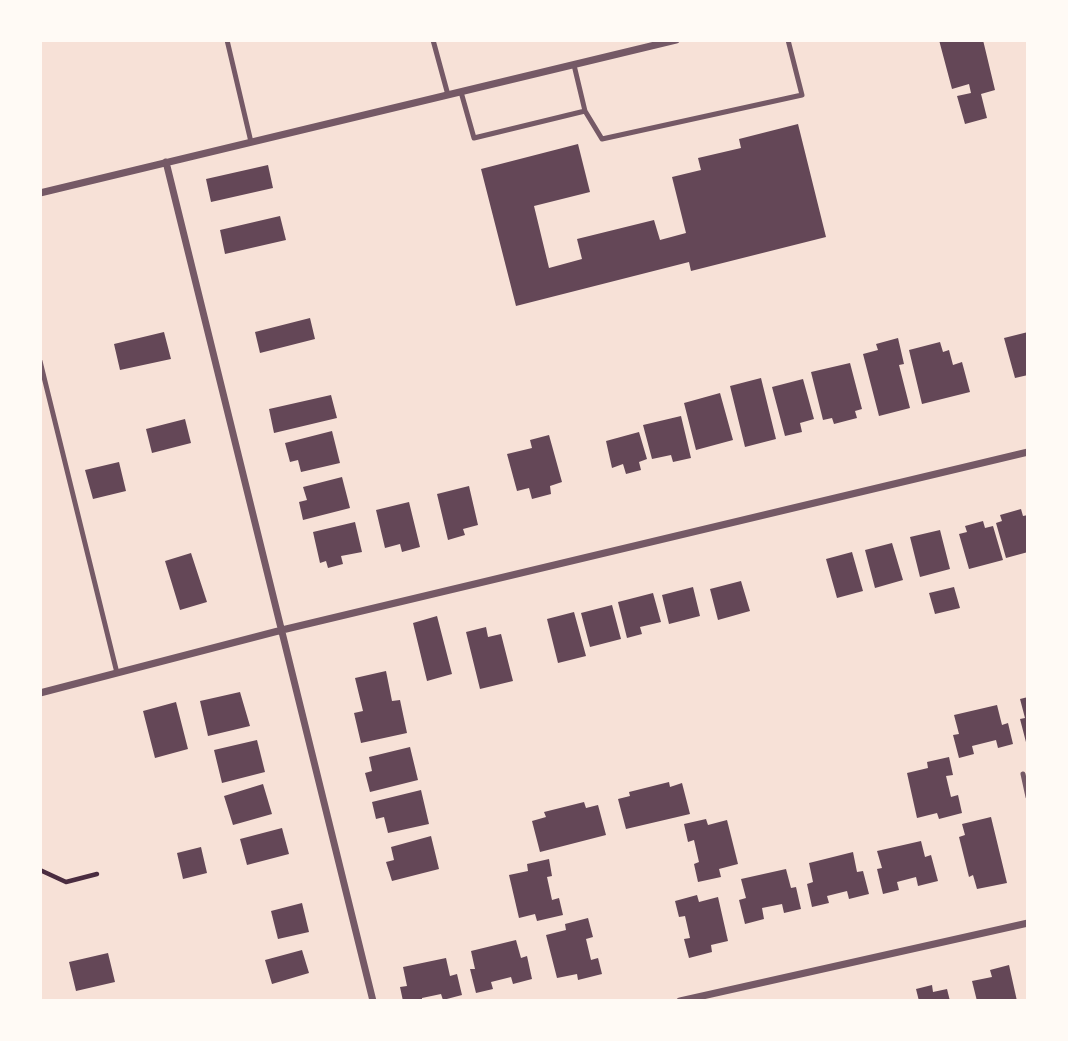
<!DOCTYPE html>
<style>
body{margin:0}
#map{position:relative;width:1068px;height:1041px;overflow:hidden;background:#f7e1d7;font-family:Montserrat,sans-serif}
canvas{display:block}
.frame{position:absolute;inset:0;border:42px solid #fffaf5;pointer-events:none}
</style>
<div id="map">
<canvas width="1068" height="1041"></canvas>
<div class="frame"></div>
</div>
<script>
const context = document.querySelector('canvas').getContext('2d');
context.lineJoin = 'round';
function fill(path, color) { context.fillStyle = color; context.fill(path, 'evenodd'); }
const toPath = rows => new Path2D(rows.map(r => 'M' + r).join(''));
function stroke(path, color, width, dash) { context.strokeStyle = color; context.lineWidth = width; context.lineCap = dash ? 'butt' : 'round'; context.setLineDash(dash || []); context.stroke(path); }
const building = toPath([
 [939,40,983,40,995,90,981,94,987,118,965,124,957,96,971,93,969,84,952,89],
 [798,124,826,237,691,271,689,262,516,306,481,169,578,144,590,192,534,206,549,268,582,259,577,239,654,220,660,240,686,233,672,177,701,170,698,158,741,148,739,139],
 [268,165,273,188,211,202,206,179],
 [280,216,286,240,225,254,220,230],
 [310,318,315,339,260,353,255,332],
 [164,332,171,359,120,370,114,344],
 [1028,332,1028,375,1015,378,1004,338],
 [898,338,904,364,899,365,910,408,879,416,863,354,878,350,876,344],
 [940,342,943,352,949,350,953,365,962,362,970,392,922,404,909,350],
 [850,363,862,409,855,411,857,418,834,424,832,418,823,420,811,372],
 [761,378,776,439,745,447,730,386],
 [803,379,814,419,800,423,802,432,785,436,772,387],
 [720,393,733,440,696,450,684,403],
 [331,395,337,418,274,433,269,409],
 [681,416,691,458,673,462,671,455,652,459,643,425],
 [185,419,191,443,152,453,146,429],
 [332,431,340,463,301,472,298,460,290,462,285,443],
 [639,432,647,459,639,462,641,470,626,474,623,464,612,468,606,441],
 [549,435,562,482,550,486,551,494,532,499,529,488,517,491,507,454,532,448,530,440],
 [119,462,126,491,93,499,85,470],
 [342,477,350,508,303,520,299,502,307,500,303,487],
 [469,486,478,525,463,529,465,535,448,540,437,494],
 [409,502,420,547,402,552,400,544,385,548,376,510],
 [1021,509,1023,516,1028,515,1028,552,1006,558,996,523,1002,521,1000,515],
 [983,521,985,528,993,526,1003,560,969,569,959,534,967,532,965,526],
 [355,522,362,552,341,556,343,564,328,568,326,561,320,563,313,532],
 [940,530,950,569,920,577,910,537],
 [892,543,903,580,875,588,865,550],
 [852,552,863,591,837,598,826,559],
 [191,553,207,602,180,610,165,561],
 [741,581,750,611,718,620,710,589],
 [693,587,700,616,669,624,662,595],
 [954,587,960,608,935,614,929,593],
 [653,593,661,622,640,627,642,634,627,638,618,602],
 [612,605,621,639,590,647,581,613],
 [574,612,586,656,558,663,547,619],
 [437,616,452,674,427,681,413,623],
 [486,627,488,637,501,634,513,681,480,689,466,632],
 [386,671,392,701,400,700,407,733,361,743,354,713,363,711,355,678],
 [240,692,250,726,208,736,200,701],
 [1028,697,1028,746,1027,746,1020,719,1025,718,1020,699],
 [176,702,188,749,155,758,143,711],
 [997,705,1002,725,1008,723,1013,744,998,748,996,740,972,746,974,754,959,758,953,735,959,734,954,715],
 [257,740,265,772,222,783,214,750],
 [410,747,418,780,370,792,365,773,372,771,369,757],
 [949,757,953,775,946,776,951,797,958,795,962,813,939,819,937,813,917,818,907,773,928,768,927,762],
 [669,782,670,787,682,783,690,814,626,829,618,799,630,796,629,792],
 [263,784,272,814,233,825,224,796],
 [421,790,429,824,388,833,384,817,376,819,372,802],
 [584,802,586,808,598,805,606,835,540,852,532,821,546,817,544,812],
 [991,817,1007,883,977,889,973,875,969,877,959,837,965,835,962,824],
 [706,819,708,825,727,820,738,864,719,869,721,877,698,882,694,864,699,862,694,840,688,842,684,824],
 [282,828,289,854,247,865,240,839],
 [431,836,439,869,392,881,386,862,394,860,391,847],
 [921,841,925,857,931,855,938,881,918,886,916,877,897,882,899,890,883,894,877,869,882,868,877,851],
 [201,847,207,873,183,879,177,853],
 [853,852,857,872,863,871,869,894,849,899,847,891,827,896,829,903,812,907,807,884,813,882,809,863],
 [549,859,552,876,547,877,552,900,559,898,563,915,537,921,535,914,519,918,509,875,528,871,527,864],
 [786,869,791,888,796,887,801,909,784,913,782,904,762,908,764,919,745,924,739,900,746,898,741,879],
 [697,895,699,902,718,897,728,941,711,945,712,952,689,958,684,939,690,938,685,916,679,917,675,901],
 [302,903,309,932,278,939,271,911],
 [588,918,593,937,586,939,591,960,598,958,602,974,578,980,577,974,557,978,546,935,566,930,565,924],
 [516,940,521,958,527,956,532,979,513,984,511,977,491,982,493,989,476,993,470,969,475,969,471,951],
 [302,950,309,973,272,984,265,960],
 [108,953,115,982,76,991,69,962],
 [446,958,450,976,457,974,462,995,443,1000,441,994,422,998,422,1001,403,1001,400,987,407,986,403,967],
 [1009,965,1017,1001,977,1001,972,981,992,977,990,970],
 [932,985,933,992,947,989,950,1001,919,1001,916,989]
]);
const path = toPath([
 [40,870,66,882,97,874]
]);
const service = toPath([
 [227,40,251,142],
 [433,40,448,95],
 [574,65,585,111],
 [461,92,474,138,585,111,602,139,802,95,788,40],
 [40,361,117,673],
 [1023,774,1028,797]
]);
const minor = toPath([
 [166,162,373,1001],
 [40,193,676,40],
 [40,693,282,630,1028,452],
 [680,1001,1028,923]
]);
fill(building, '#644757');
stroke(path, '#4a2c40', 4.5);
stroke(service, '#755966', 5);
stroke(minor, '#755966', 7);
</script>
